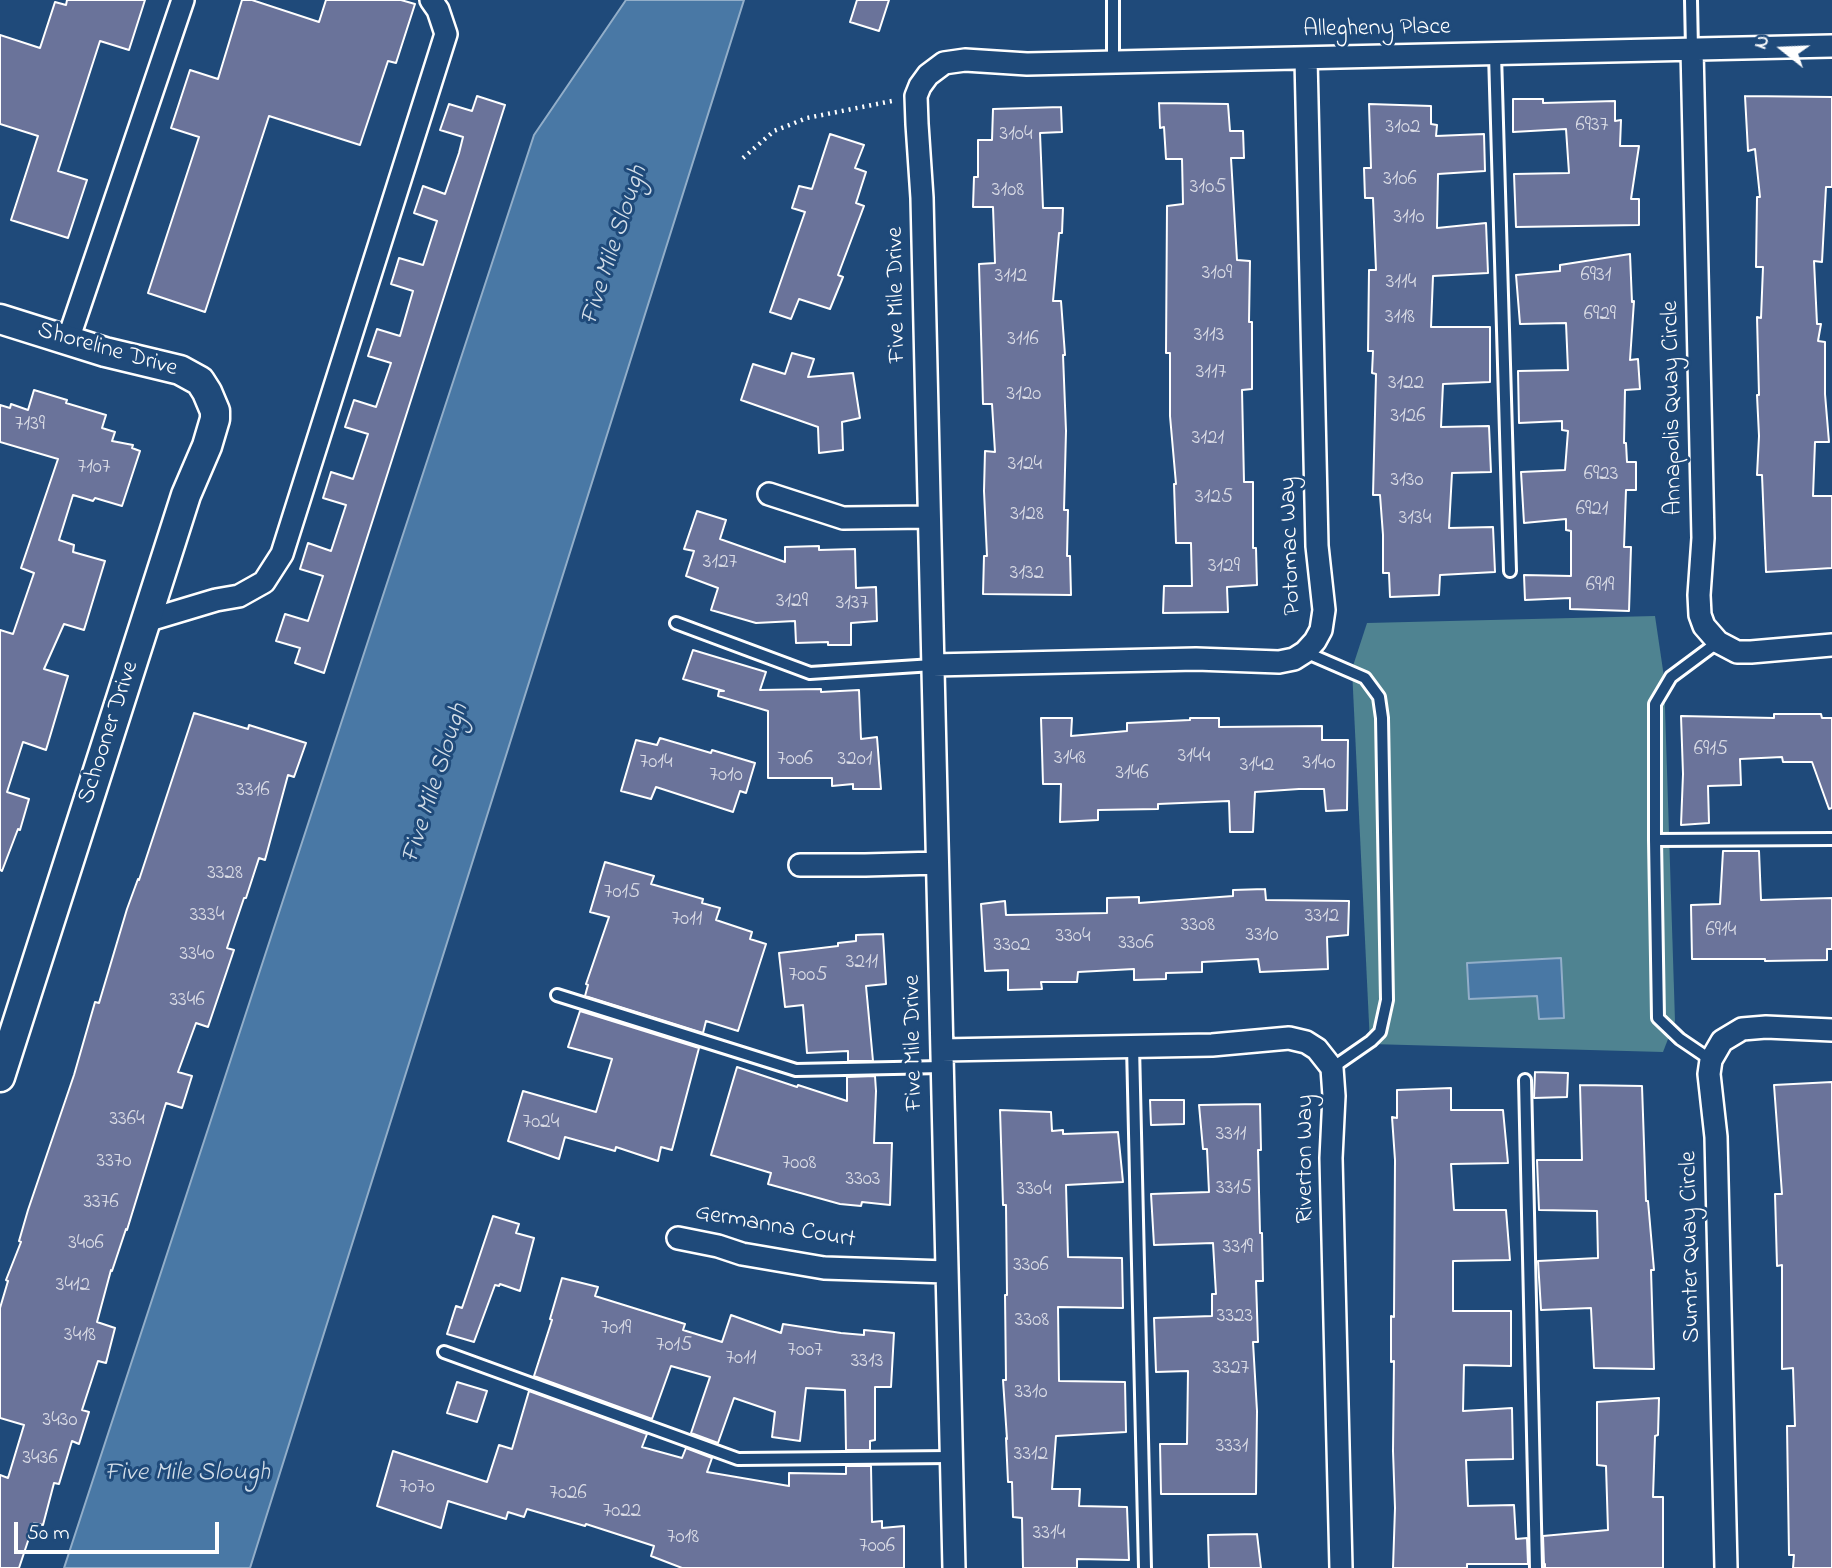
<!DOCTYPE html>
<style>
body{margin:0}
#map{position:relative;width:1832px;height:1568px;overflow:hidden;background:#1f4a7a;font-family:"Indie Flower",sans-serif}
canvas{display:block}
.north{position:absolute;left:1748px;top:14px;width:70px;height:70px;-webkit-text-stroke:5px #1f4a7a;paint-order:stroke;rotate:288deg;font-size:19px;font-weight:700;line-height:28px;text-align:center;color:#fff}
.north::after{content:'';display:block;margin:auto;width:24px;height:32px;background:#fff;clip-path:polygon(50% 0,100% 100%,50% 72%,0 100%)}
.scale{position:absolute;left:14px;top:1522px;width:205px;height:32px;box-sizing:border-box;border:4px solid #fff;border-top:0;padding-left:9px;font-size:21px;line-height:24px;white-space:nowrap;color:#fff;-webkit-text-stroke:5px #1f4a7a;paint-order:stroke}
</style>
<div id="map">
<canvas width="1832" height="1568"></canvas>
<div class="north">N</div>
<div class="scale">50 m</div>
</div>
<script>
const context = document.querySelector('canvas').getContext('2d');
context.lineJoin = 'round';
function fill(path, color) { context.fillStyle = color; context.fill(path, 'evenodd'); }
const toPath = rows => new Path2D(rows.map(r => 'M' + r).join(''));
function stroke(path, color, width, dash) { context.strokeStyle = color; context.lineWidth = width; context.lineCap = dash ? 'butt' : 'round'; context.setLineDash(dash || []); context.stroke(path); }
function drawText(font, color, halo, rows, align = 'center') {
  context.font = font + ' "Indie Flower",sans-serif'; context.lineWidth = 6; context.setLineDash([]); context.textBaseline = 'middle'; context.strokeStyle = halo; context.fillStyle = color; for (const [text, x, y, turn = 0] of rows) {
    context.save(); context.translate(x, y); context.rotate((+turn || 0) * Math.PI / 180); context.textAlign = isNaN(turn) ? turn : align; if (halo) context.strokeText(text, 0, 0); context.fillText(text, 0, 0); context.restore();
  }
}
const green = toPath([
 [1655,616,1664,677,1675,1021,1663,1052,1370,1044,1352,669,1367,623]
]);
const water = toPath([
 [626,0,744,0,250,1568,64,1568,534,135,626,0],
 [1561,958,1564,1018,1539,1019,1537,996,1469,999,1467,963,1561,958]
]);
const building = toPath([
 [67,0,145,0,129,50,100,41,58,171,87,180,68,238,11,220,38,136,0,124,0,35,40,48,55,2,66,5,67,0],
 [242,0,252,0,319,22,326,0,401,0,415,4,396,63,388,61,360,145,269,116,205,312,148,293,199,137,171,128,190,70,218,79,242,0],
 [857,0,889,0,879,31,850,22,857,0],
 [477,96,505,105,324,673,295,663,300,648,276,641,285,614,308,621,323,576,300,569,308,543,331,551,346,505,323,498,331,472,353,479,368,434,345,427,354,400,376,407,391,363,368,356,377,329,400,336,413,291,391,284,399,258,423,265,437,221,414,213,423,186,445,194,459,153,463,137,440,130,449,104,472,111,477,96],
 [1745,96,1832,97,1832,187,1826,187,1822,262,1814,261,1817,324,1821,324,1818,341,1825,342,1825,394,1829,442,1815,442,1813,496,1832,496,1832,568,1766,572,1762,475,1757,475,1759,436,1757,395,1759,395,1757,317,1761,318,1763,267,1756,267,1757,197,1760,197,1755,149,1748,151,1745,96],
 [1513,99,1543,99,1543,103,1615,101,1615,121,1621,120,1620,146,1639,146,1631,199,1639,199,1639,225,1516,227,1514,174,1569,173,1566,129,1513,132,1513,99],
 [1159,103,1228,104,1230,131,1243,131,1244,158,1231,158,1237,260,1250,261,1249,322,1252,322,1252,389,1242,390,1244,482,1253,482,1253,548,1256,548,1257,585,1227,587,1228,612,1163,613,1164,586,1192,586,1191,543,1176,543,1174,484,1176,484,1170,416,1170,353,1166,353,1167,206,1183,204,1182,159,1166,159,1164,127,1160,128,1159,103],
 [1369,104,1431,106,1431,124,1437,125,1436,136,1484,134,1485,171,1438,174,1437,228,1486,223,1488,273,1433,276,1431,327,1490,327,1490,382,1443,384,1441,427,1489,426,1491,472,1452,473,1449,528,1493,527,1495,572,1440,575,1439,595,1390,597,1389,573,1383,573,1383,535,1380,495,1373,495,1376,374,1372,373,1373,351,1368,351,1369,270,1376,270,1373,198,1365,198,1364,168,1371,168,1369,104],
 [1061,107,1062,132,1040,133,1043,208,1063,208,1062,233,1059,233,1053,301,1061,301,1065,355,1063,355,1066,431,1064,510,1068,510,1067,556,1070,556,1071,595,983,594,984,556,987,556,984,491,985,451,995,452,992,404,983,404,979,264,995,263,993,207,973,207,974,177,978,177,978,140,992,140,993,109,1061,107],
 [830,134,864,145,855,168,866,172,856,203,864,206,838,275,843,277,830,309,799,299,791,319,770,312,805,212,792,208,799,186,812,189,830,134],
 [1630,254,1632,302,1634,301,1630,360,1638,359,1640,389,1625,390,1624,443,1626,443,1627,462,1636,462,1636,490,1626,490,1624,547,1631,547,1629,611,1570,609,1570,598,1525,600,1524,575,1571,576,1571,531,1566,530,1566,519,1524,523,1521,472,1565,470,1568,431,1562,430,1562,421,1519,423,1518,371,1568,370,1566,323,1520,324,1516,275,1560,271,1560,265,1630,254],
 [792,353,814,359,808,377,853,373,860,418,842,422,843,450,819,453,818,427,741,400,753,364,785,374,792,353],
 [34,390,67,400,66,403,106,415,102,428,115,432,112,441,133,445,132,448,140,451,122,506,95,498,93,501,73,495,59,540,74,545,73,552,105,561,84,630,64,624,44,669,68,676,46,750,23,742,7,792,29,799,20,830,18,829,2,871,0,870,0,630,13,634,34,573,21,568,58,459,0,442,0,405,10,408,11,404,28,410,34,390],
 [697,511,726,520,720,539,785,562,785,547,819,546,819,550,855,549,856,588,876,587,877,621,851,623,851,645,828,645,828,642,796,643,795,621,756,623,711,610,718,588,686,576,694,551,684,549,697,511],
 [693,650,766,672,760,690,821,689,821,692,859,690,861,739,877,737,881,789,853,789,853,784,832,786,832,778,768,778,768,711,718,696,719,691,724,691,683,679,693,650],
 [194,713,248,729,249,725,306,743,294,777,288,775,265,860,259,858,246,898,244,898,227,948,234,950,208,1027,196,1023,178,1072,192,1076,182,1108,166,1103,127,1230,126,1229,112,1271,111,1270,97,1322,115,1328,106,1363,98,1361,82,1410,89,1412,79,1444,72,1441,59,1484,54,1483,43,1525,34,1523,19,1568,0,1568,0,1475,8,1478,24,1425,0,1418,0,1308,8,1281,6,1280,21,1242,19,1241,28,1210,74,1075,95,1002,99,1003,127,909,138,879,139,880,194,713],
 [1774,714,1821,714,1822,718,1832,718,1832,808,1829,809,1812,762,1783,762,1782,757,1740,759,1741,785,1708,786,1709,823,1681,825,1683,774,1681,716,1774,718,1774,714],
 [1041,718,1072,718,1071,736,1127,731,1127,723,1190,720,1190,718,1219,718,1219,727,1322,726,1322,740,1348,740,1347,810,1326,811,1324,789,1299,789,1255,792,1253,832,1230,832,1229,801,1158,804,1158,809,1098,810,1098,820,1060,822,1061,784,1043,784,1041,718],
 [660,738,711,753,712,750,755,763,746,793,740,791,733,812,656,787,651,799,621,791,636,740,657,745,660,738],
 [1723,851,1759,851,1761,900,1832,898,1832,949,1827,949,1827,960,1765,961,1765,959,1692,959,1691,905,1720,904,1723,851],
 [605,862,654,876,651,884,703,899,702,903,720,908,716,920,752,932,750,939,766,944,738,1031,706,1021,703,1033,585,996,588,985,586,984,609,917,590,912,605,862],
 [1265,889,1266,900,1349,901,1348,935,1327,937,1328,969,1260,972,1258,959,1202,962,1202,972,1166,973,1166,979,1134,980,1134,969,1078,972,1077,982,1041,982,1042,989,1008,990,1008,970,985,971,981,904,1005,901,1006,915,1107,913,1107,898,1139,897,1139,903,1233,896,1233,890,1265,889],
 [883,934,886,984,866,986,873,1061,848,1061,848,1051,807,1053,803,1005,785,1007,779,953,838,946,838,943,856,941,856,935,883,934],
 [580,1011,699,1048,672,1150,661,1147,658,1161,616,1147,615,1151,565,1137,559,1159,508,1141,523,1091,596,1112,612,1059,568,1047,580,1011],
 [737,1067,797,1087,798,1085,847,1101,847,1077,875,1076,876,1091,874,1143,892,1143,890,1205,862,1202,861,1206,840,1204,768,1184,771,1173,711,1155,737,1067],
 [1535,1072,1568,1073,1567,1097,1534,1098,1535,1072],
 [1832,1082,1832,1568,1793,1568,1794,1555,1789,1555,1787,1426,1795,1426,1793,1368,1782,1369,1782,1265,1777,1266,1775,1194,1782,1194,1774,1085,1832,1082],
 [1580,1085,1642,1086,1646,1201,1648,1201,1654,1270,1651,1270,1654,1369,1594,1368,1591,1308,1541,1310,1538,1261,1598,1258,1597,1211,1539,1210,1537,1160,1582,1160,1580,1085],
 [1451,1088,1451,1110,1503,1110,1508,1163,1451,1164,1454,1210,1506,1210,1510,1260,1453,1261,1453,1311,1511,1311,1511,1366,1464,1365,1463,1411,1512,1408,1513,1459,1466,1460,1468,1506,1514,1505,1516,1539,1527,1538,1528,1564,1467,1564,1467,1568,1393,1568,1395,1508,1393,1451,1394,1361,1391,1362,1391,1316,1394,1317,1395,1160,1392,1117,1397,1118,1397,1090,1451,1088],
 [1150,1100,1184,1100,1184,1124,1151,1125,1150,1100],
 [1260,1104,1261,1150,1258,1150,1260,1233,1262,1233,1263,1281,1256,1281,1258,1342,1253,1342,1257,1411,1256,1494,1161,1494,1160,1444,1187,1444,1188,1371,1156,1372,1154,1318,1212,1316,1212,1294,1216,1294,1213,1243,1154,1245,1151,1194,1209,1192,1207,1149,1203,1149,1199,1105,1260,1104],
 [1000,1110,1051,1112,1052,1131,1063,1130,1063,1134,1118,1132,1123,1182,1066,1185,1068,1257,1122,1258,1123,1308,1058,1307,1059,1381,1125,1382,1126,1432,1056,1436,1052,1489,1080,1489,1079,1506,1127,1507,1129,1560,1077,1559,1077,1568,1023,1568,1022,1518,1013,1517,1012,1482,1008,1482,1006,1438,1007,1439,1003,1380,1006,1380,1005,1295,1007,1295,1006,1205,1003,1205,1000,1110],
 [493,1216,519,1224,516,1233,534,1238,520,1291,500,1284,499,1286,495,1285,474,1342,447,1334,456,1306,462,1308,493,1216],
 [562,1278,598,1287,595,1296,685,1324,683,1330,722,1342,731,1315,781,1333,783,1324,841,1333,864,1335,864,1330,894,1333,891,1387,875,1387,875,1440,870,1441,870,1450,846,1450,845,1390,806,1388,800,1441,772,1437,775,1412,734,1398,718,1443,691,1433,710,1377,671,1366,652,1419,534,1376,552,1320,550,1319,562,1278],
 [457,1382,487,1391,477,1422,447,1413,457,1382],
 [529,1391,647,1434,642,1447,682,1458,686,1448,712,1458,707,1472,789,1486,789,1473,846,1474,846,1466,871,1466,872,1522,882,1521,882,1528,904,1526,904,1568,682,1568,651,1556,654,1546,586,1524,585,1526,527,1509,524,1517,508,1512,506,1519,448,1501,441,1528,377,1506,393,1451,487,1482,499,1445,512,1449,529,1391],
 [1659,1398,1658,1435,1655,1436,1653,1497,1663,1497,1663,1568,1545,1568,1545,1564,1544,1564,1543,1536,1608,1530,1606,1466,1597,1465,1597,1402,1659,1398],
 [1257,1534,1261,1568,1209,1568,1208,1535,1257,1534]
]);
const path = toPath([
 [743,158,774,131,807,118,892,101]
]);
const service = toPath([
 [1113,0,1113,62],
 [1691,0,1692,49],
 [1495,54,1510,571],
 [676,623,810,673,933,665],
 [1305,652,1365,678,1379,697,1382,718,1387,1000,1380,1032,1371,1041,1332,1068],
 [1655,840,1832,839],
 [557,995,796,1070,942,1067],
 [1133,1046,1145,1568],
 [1711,1060,1680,1039,1658,1018,1655,840,1655,704,1671,677,1718,642],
 [1525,1080,1536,1568],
 [444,1352,738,1459,951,1457]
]);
const minor = toPath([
 [1692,49,1703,538,1699,595,1700,615,1704,626,1718,642,1737,652,1751,652,1832,645],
 [68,340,183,0],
 [769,494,843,518,929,517],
 [146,621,216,600,239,596,264,582,282,554,446,34,438,10,431,0],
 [933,665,1196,659,1279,662,1294,659,1305,652,1315,641,1321,630,1324,610,1317,546,1306,58],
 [800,865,865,865,937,863],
 [942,1050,1212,1045,1289,1038,1306,1042,1317,1049,1332,1068,1334,1096,1331,1158,1341,1568],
 [678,1238,718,1246,742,1254,824,1268,947,1272],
 [954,1568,922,198,917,124,916,96,920,86,928,75,944,63,965,60,1027,64,1832,46],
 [1726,1568,1716,1137,1709,1074,1711,1060,1722,1041,1742,1029,1766,1027,1832,1030]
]);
const tertiary = toPath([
 [0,319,105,352,180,370,200,381,207,392,215,411,215,419,207,446,186,495,0,1077]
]);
const numberNames = [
 ["6937",1592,127],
 ["3102",1403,129],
 ["3104",1016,136],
 ["3106",1400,181],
 ["3105",1208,189],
 ["3108",1008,192],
 ["3110",1409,219],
 ["3109",1217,275],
 ["6931",1596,277],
 ["3112",1011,278],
 ["3114",1401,284],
 ["6929",1600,316],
 ["3118",1400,319],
 ["3113",1209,337],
 ["3116",1023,341],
 ["3117",1211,374],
 ["3122",1406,385],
 ["3120",1024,396],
 ["3126",1408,418],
 ["7139",30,426],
 ["3121",1208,440],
 ["3124",1025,466],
 ["7107",94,469],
 ["6923",1601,476],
 ["3130",1407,482],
 ["3125",1214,499],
 ["6921",1592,511],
 ["3128",1027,516],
 ["3134",1415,520],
 ["3127",720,564],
 ["3129",1224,568],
 ["3132",1027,575],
 ["6919",1600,587],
 ["3129",792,603],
 ["3137",852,605],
 ["6915",1711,751],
 ["3144",1194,758],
 ["3148",1070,760],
 ["7006",795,761],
 ["3201",855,761],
 ["7014",656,764],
 ["3140",1319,765],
 ["3142",1257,767],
 ["3146",1132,775],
 ["7010",726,777],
 ["3316",253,792],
 ["3328",225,875],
 ["7015",622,894],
 ["3334",207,917],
 ["3312",1322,918],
 ["7011",687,921],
 ["3308",1198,927],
 ["6914",1721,932],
 ["3310",1262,937],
 ["3304",1073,938],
 ["3306",1136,945],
 ["3302",1012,947],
 ["3340",197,956],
 ["3211",862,964],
 ["7005",808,977],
 ["3346",187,1002],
 ["3364",127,1121],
 ["7024",541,1124],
 ["3311",1231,1136],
 ["3370",114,1163],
 ["7008",799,1165],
 ["3303",863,1181],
 ["3315",1234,1190],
 ["3304",1034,1191],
 ["3376",101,1204],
 ["3406",86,1245],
 ["3319",1238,1249],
 ["3306",1031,1267],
 ["3412",73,1287],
 ["3323",1235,1318],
 ["3308",1032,1322],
 ["7019",616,1330],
 ["3418",80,1337],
 ["7015",674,1347],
 ["7007",805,1352],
 ["7011",741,1360],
 ["3313",867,1363],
 ["3327",1231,1370],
 ["3310",1031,1394],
 ["3430",60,1422],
 ["3331",1232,1448],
 ["3312",1031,1456],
 ["3436",40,1460],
 ["7070",417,1489],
 ["7026",568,1495],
 ["7022",622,1513],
 ["3314",1049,1535],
 ["7018",683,1539],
 ["7006",877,1548]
];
const streetNames = [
 ["Allegheny Place",1377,30,-1],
 ["Five Mile Drive",898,295,-91],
 ["Shoreline Drive",107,351,16],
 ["Annapolis Quay Circle",1674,408,-91],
 ["Potomac Way",1292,546,-92],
 ["Schooner Drive",110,733,-72],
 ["Five Mile Drive",915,1043,-91],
 ["Riverton Way",1307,1159,-90],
 ["Germanna Court",775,1228,10],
 ["Sumter Quay Circle",1692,1247,-91]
];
const waterNames = [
 ["Five Mile Slough",616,246,-72],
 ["Five Mile Slough",437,784,-72],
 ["Five Mile Slough",187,1475]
];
fill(green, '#4f8391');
fill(water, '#4978a5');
stroke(water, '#92aec9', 2);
fill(building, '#6a739a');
stroke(building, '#fff', 2);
stroke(service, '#fff', 16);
stroke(minor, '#fff', 26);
stroke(tertiary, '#fff', 33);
stroke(path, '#fff', 4.5, [2, 5]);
stroke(service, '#1f4a7a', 10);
stroke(minor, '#1f4a7a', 21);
stroke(tertiary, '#1f4a7a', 28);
drawText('21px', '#dadce6', null, numberNames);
drawText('24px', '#fff', '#1f4a7a', streetNames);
drawText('italic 26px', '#d2dde8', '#1f4a7a', waterNames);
</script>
